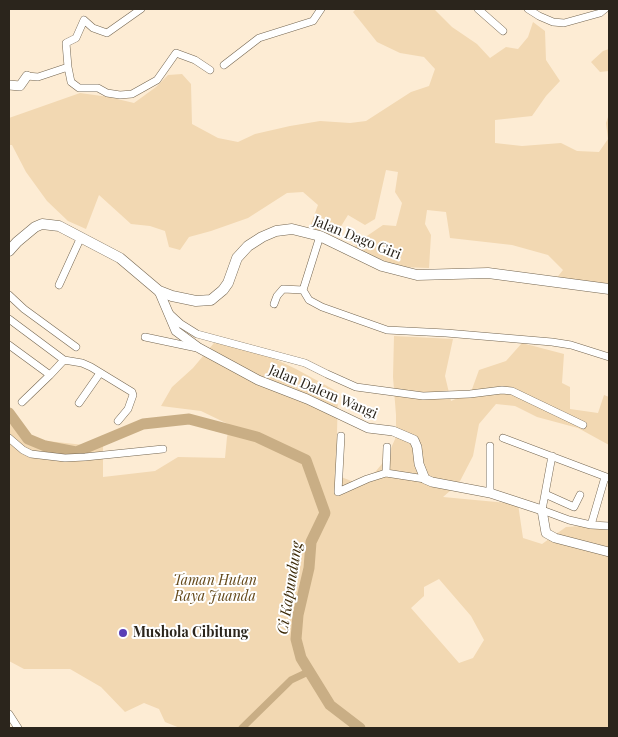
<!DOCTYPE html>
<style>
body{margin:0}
#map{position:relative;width:618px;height:737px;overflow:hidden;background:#fdecd4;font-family:"Playfair Display",serif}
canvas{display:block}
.frame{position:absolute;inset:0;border:10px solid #2b251c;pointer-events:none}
</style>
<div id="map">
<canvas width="618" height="737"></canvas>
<div class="frame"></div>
</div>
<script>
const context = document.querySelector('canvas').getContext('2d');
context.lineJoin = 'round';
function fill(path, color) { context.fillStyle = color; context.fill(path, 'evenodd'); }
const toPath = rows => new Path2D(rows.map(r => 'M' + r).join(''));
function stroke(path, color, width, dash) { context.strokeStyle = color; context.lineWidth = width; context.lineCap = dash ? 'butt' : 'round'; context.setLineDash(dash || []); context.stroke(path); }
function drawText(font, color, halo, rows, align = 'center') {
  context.font = font + ' "Playfair Display",serif'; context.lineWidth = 4; context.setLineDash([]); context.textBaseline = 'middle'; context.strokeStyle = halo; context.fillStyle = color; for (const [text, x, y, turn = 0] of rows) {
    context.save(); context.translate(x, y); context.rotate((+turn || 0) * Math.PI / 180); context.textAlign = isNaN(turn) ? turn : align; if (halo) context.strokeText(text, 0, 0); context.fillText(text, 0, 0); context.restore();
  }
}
const green = toPath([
 [356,9,434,9,452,27,477,44,490,58,506,47,518,49,528,37,533,22,545,31,546,60,560,81,546,96,532,116,495,120,495,143,522,146,561,143,577,151,599,152,608,139,606,123,609,114,609,288,555,280,563,270,548,255,512,245,450,238,446,212,427,210,425,224,431,235,429,268,400,267,353,248,364,238,383,225,396,226,402,203,395,192,398,172,386,170,375,219,365,225,348,215,335,236,309,229,318,205,303,192,287,193,248,218,211,231,189,237,180,250,169,247,165,231,150,226,131,224,99,195,86,229,68,221,47,201,26,172,12,145,9,145,9,118,80,93,109,97,134,103,156,87,168,75,182,74,191,84,192,124,218,138,238,142,255,134,290,126,320,121,350,123,366,121,411,92,429,86,435,69,424,57,400,53,377,42,353,12],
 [609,49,609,71,600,72,591,62,603,51],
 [394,336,453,339,445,376,451,401,471,392,479,370,506,361,522,343,564,354,562,383,570,387,570,409,598,413,604,395,609,397,609,445,578,428,537,417,515,406,496,404,479,424,473,456,459,483,443,497,518,504,523,538,542,544,566,527,609,524,609,728,180,728,165,722,159,709,144,703,125,712,101,687,70,669,24,669,9,661,9,410,17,427,26,436,38,440,93,446,103,441,103,477,155,471,178,457,225,458,227,437,230,425,201,411,161,406,172,387,193,368,219,337,256,350,296,369,338,392,336,475,354,482,371,477,386,459,396,437,396,415,393,377],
 [439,579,471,616,484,640,473,658,459,663,411,608,424,596,424,587]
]);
const canal = toPath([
 [242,728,291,680,308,672]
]);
const river = toPath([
 [9,413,28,439,45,446,76,452,143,424,189,419,257,437,306,460,325,513,311,542,309,568,298,615,296,639,301,658,330,705,360,728]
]);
const minor = toPath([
 [478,9,503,31],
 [528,9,539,16,553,22,564,23,600,13,605,9],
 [224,65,259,38,313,21,321,9],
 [68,67,71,82,79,88,98,88,107,93,120,95,132,94,157,80,176,53,195,60,210,70],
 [27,76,38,77,68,67,66,43,76,38,84,20,93,28,107,33,141,9],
 [320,236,303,290,309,300,322,307,387,330,446,333,552,342,571,345,609,357],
 [59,285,81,237],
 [9,295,24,309,76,347],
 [274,304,277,296,283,289,303,290],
 [169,313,181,324,197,334,305,363,327,374,356,387,423,396,470,394,502,390,512,391,583,425],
 [9,319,64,360,82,363,91,367,132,392,133,395,128,409,118,421],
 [145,337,197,348],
 [9,345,50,375,64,360],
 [22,402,50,375],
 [79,403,100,373],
 [341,436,338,492,367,479,386,473,425,479],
 [9,438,23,450,31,454,65,458,85,457,163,449],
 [503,438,609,478],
 [552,456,542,510,569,520,591,525,605,477],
 [386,473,387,447],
 [490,493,490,446],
 [545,494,574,507,580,495],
 [591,525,609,526],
 [9,714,18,728]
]);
const tertiary = toPath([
 [9,85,20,86,27,76],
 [159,291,176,331,199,348,258,380,307,399,368,428,393,431,414,440,417,447,419,464,425,479,432,482,490,493,542,510,546,533,555,538,609,552]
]);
const secondary = toPath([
 [9,251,17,242,35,227,42,224,59,226,120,258,159,291,172,296,196,301,211,300,223,290,228,283,237,258,248,246,262,237,276,231,292,229,320,236,382,266,417,275,488,273,609,289]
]);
const markers = [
 [123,633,5,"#593eb6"]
];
const streetNames = [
 ["Jalan Dago Giri",357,238,22],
 ["Jalan Dalem Wangi",323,392,23]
];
const parkNames = [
 ["Taman Hutan",215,581],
 ["Raya Juanda",215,597]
];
const poiNames = [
 ["Mushola Cibitung",133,633]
];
const waterNames = [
 ["Ci Kapundung",290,588,-81]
];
fill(green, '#f2d8b2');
stroke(canal, '#c9ae85', 7);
stroke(river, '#c9ae85', 11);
stroke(minor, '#746651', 8);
stroke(tertiary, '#746651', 10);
stroke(secondary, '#746651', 11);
stroke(minor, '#fff', 7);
stroke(tertiary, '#fff', 9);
stroke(secondary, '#fff', 10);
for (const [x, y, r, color] of markers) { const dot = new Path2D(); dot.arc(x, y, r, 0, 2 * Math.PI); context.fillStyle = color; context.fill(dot); stroke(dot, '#fff', 2); }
drawText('14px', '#2b251c', '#fff', streetNames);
drawText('italic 14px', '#644818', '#fff', parkNames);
drawText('bold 14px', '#2b251c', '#fff', poiNames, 'left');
drawText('italic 15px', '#3c2906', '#fff', waterNames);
</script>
